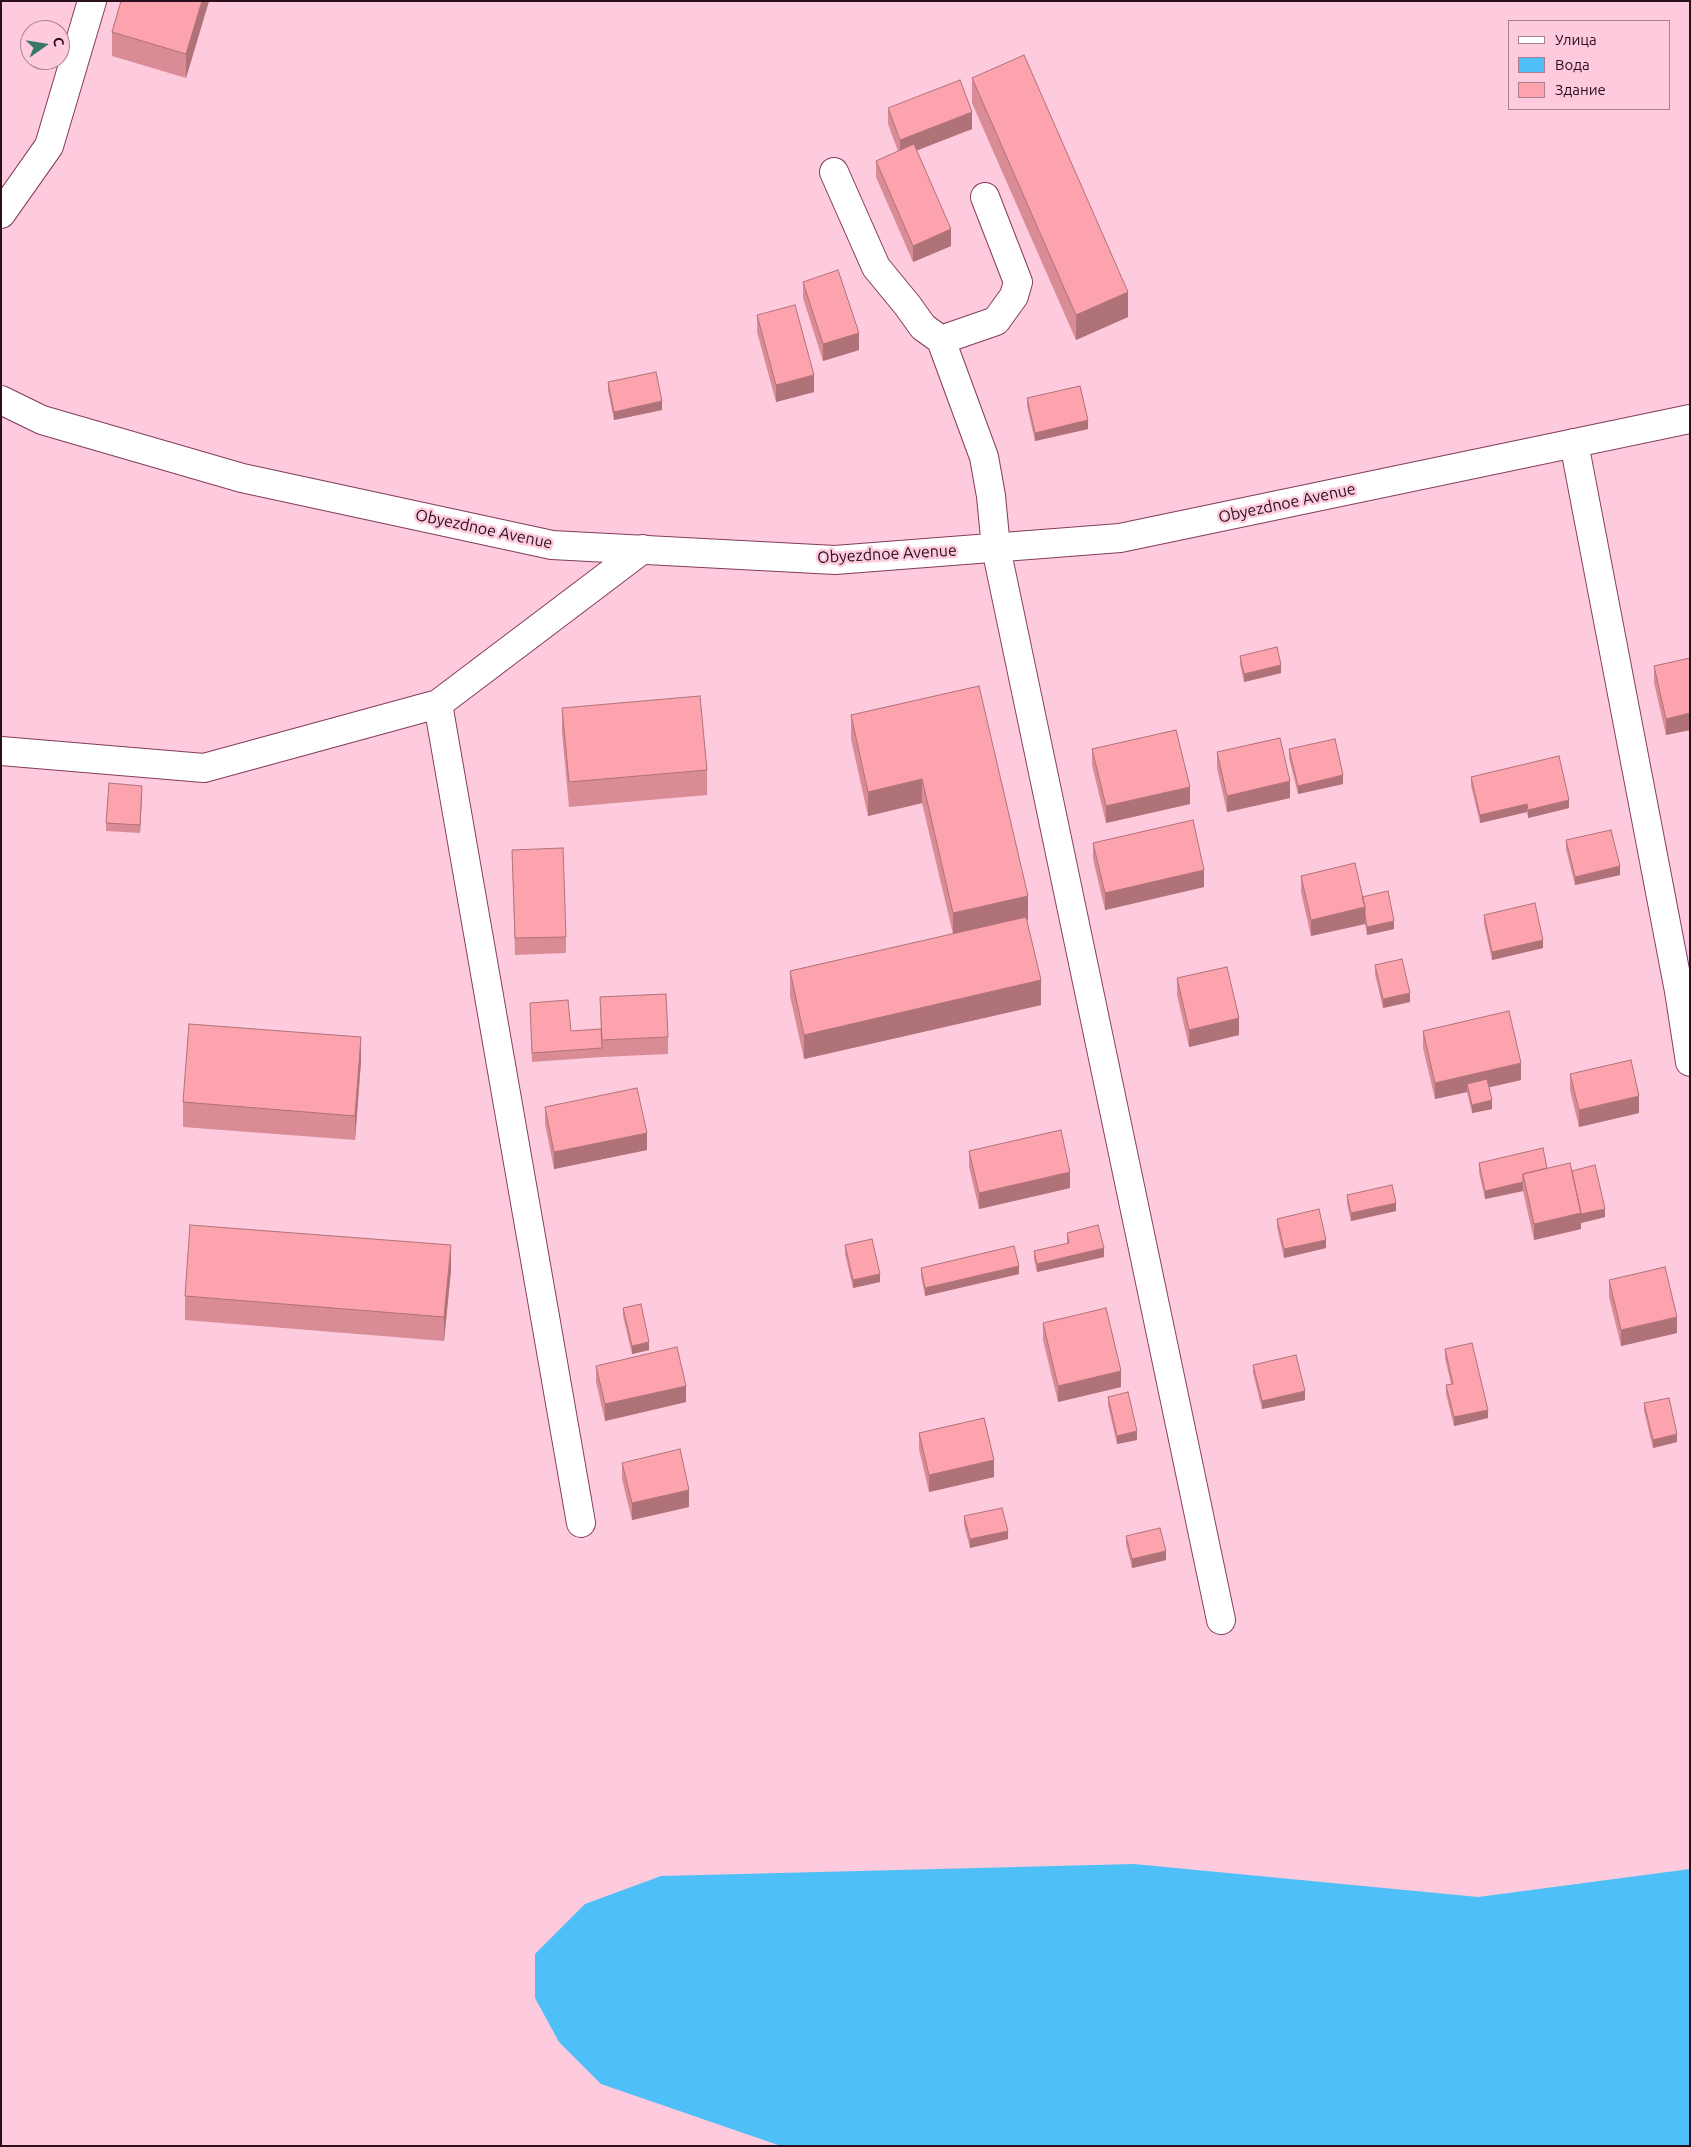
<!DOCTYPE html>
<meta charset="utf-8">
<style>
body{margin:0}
#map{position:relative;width:1691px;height:2147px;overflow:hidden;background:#fdcade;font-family:Ubuntu,sans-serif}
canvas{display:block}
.frame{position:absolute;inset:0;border:2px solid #2b0e1c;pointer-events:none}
.legend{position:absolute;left:1508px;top:20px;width:162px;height:90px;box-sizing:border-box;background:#fdcade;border:1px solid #a97f90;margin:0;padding:6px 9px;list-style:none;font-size:15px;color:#2b0e1c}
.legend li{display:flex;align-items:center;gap:10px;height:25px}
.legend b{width:25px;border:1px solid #a97f90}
.north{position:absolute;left:20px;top:20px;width:50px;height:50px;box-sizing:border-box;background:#fdcade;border:1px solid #a97f90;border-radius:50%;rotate:77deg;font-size:14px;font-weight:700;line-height:20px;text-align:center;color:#2b0e1c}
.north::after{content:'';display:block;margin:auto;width:18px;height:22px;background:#387866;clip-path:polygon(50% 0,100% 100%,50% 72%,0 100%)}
</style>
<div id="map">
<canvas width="1691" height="2147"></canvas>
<div class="frame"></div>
<ul class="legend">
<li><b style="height:6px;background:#fff"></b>Улица</li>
<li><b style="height:14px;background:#4ec0f7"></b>Вода</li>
<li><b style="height:14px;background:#fca3ad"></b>Здание</li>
</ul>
<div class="north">С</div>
</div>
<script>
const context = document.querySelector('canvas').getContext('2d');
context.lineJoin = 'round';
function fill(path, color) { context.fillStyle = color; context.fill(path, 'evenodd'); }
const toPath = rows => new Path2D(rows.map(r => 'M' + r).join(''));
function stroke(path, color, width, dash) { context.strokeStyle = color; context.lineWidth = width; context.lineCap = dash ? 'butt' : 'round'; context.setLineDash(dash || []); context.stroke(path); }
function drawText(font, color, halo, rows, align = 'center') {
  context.font = font + ' Ubuntu,sans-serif'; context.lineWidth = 5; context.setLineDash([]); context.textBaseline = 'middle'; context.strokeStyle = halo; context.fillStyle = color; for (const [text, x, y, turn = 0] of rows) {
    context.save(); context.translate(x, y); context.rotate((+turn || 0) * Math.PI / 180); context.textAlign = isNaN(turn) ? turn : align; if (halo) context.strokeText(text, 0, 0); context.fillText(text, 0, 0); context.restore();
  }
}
const water = toPath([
 [1134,1864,1478,1897,1690,1869,1690,2146,781,2146,601,2084,559,2042,535,1998,535,1954,585,1904,661,1876]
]);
const minor = toPath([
 [834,172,876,267,908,306,923,327,941,340,996,321,1014,296,1018,282,985,197],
 [1,214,49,146,92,1],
 [941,340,984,457,991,496,996,548,1221,1620],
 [1574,443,1679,991,1690,1062],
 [1,751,204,768,438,704],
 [581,1523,438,704,643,549]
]);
const major = toPath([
 [1,400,42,420,242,478,552,545,835,560,1120,538,1690,419]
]);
const wall = toPath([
 [121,1,209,1,186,78,112,56,112,32],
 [972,78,1128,317,1076,340,972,103],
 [888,108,972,129,917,150,951,246,913,262,876,177,876,161,898,151,888,124],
 [803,282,859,350,823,361,803,298],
 [757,315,814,392,776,402,757,332],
 [608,382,662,410,614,420,608,391],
 [1027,398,1088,429,1035,441,1027,406],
 [1240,656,1281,673,1244,682,1240,664],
 [1690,658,1690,730,1666,735,1654,683,1654,666],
 [979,686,1027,920,1041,1005,804,1059,790,996,790,971,953,934,922,803,868,816,851,739,851,715],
 [562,708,707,770,707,795,569,807,562,732],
 [1092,749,1190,804,1106,823,1092,765],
 [1289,749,1343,784,1298,794,1289,758],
 [1217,752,1290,798,1227,812,1217,768],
 [1471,777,1569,808,1528,818,1527,812,1480,823,1471,785],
 [142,794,140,833,106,831,106,823],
 [1566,840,1620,875,1575,885,1566,849],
 [1093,843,1204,887,1105,910,1093,859],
 [512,850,566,937,566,953,515,955],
 [1301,876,1362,897,1394,929,1367,935,1365,924,1311,936,1301,892],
 [1484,915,1543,948,1492,960,1484,923],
 [1375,965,1410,1002,1383,1008,1375,974],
 [1177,978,1239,1035,1189,1047,1177,995],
 [600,997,668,1037,668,1054,602,1057,532,1062,530,1003,571,1031,601,1029],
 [1423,1031,1521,1080,1489,1087,1492,1109,1472,1113,1467,1092,1435,1099,1423,1048],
 [361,1061,355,1140,183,1127,183,1102],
 [1570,1074,1639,1113,1579,1127,1570,1090],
 [545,1107,647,1150,554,1169,545,1124],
 [969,1151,1070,1188,979,1209,969,1167],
 [1479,1163,1572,1171,1605,1217,1581,1223,1581,1229,1534,1240,1523,1191,1485,1199,1479,1172],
 [1347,1195,1396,1211,1351,1221,1347,1204],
 [1277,1219,1326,1248,1284,1258,1277,1227],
 [1067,1233,1104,1257,1037,1272,1034,1260,1034,1251,1067,1244],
 [845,1245,880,1282,853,1288,845,1254],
 [921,1268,1019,1274,925,1296,921,1276],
 [451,1270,444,1341,185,1320,185,1296],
 [1609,1280,1677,1333,1621,1346,1609,1297],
 [623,1308,649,1350,632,1354,623,1316],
 [1043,1323,1121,1387,1058,1402,1043,1340],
 [1445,1349,1488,1418,1454,1426,1446,1394,1446,1385,1451,1384,1445,1358],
 [1253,1365,1305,1400,1262,1409,1253,1373],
 [596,1366,686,1402,605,1421,596,1382],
 [1108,1397,1137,1440,1117,1444,1108,1405],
 [1644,1403,1677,1442,1653,1448,1644,1411],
 [919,1433,994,1477,929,1492,919,1449],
 [622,1463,689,1507,632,1520,622,1479],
 [964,1516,1008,1539,970,1548,964,1525],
 [1126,1536,1166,1560,1132,1568,1126,1544]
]);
const shadedWall = toPath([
 [202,1,209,1,186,78,186,54],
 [972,112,972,129,900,157,900,140],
 [951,229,951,246,913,262,913,246],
 [1128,292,1128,317,1076,340,1076,315],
 [859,333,859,350,823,361,823,344],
 [814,375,814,392,776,402,776,385],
 [662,401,662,410,614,420,614,412],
 [1088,420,1088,429,1035,441,1035,433],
 [1281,665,1281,673,1244,682,1244,674],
 [1690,713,1690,730,1666,735,1666,719],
 [1343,775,1343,784,1298,794,1298,786],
 [922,779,922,803,868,816,868,792],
 [1290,781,1290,798,1227,812,1227,796],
 [142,786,142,794,140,833,140,825],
 [1190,787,1190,804,1106,823,1106,806],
 [1569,800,1569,808,1528,818,1528,810],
 [1527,804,1527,812,1480,823,1480,815],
 [1620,866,1620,875,1575,885,1575,877],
 [1204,870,1204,887,1105,910,1105,893],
 [1028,896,1028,920,953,937,953,913],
 [1365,907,1365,924,1311,936,1311,920],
 [1394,921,1394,929,1367,935,1367,927],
 [1543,940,1543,948,1492,960,1492,952],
 [1041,980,1041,1005,804,1059,804,1035],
 [1410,993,1410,1002,1383,1008,1383,999],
 [1239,1018,1239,1035,1189,1047,1189,1030],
 [361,1037,361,1061,355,1140,355,1116],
 [1521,1063,1521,1080,1469,1092,1467,1084,1467,1092,1435,1099,1435,1083],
 [1639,1096,1639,1113,1579,1127,1579,1110],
 [1492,1100,1492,1109,1472,1113,1472,1105],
 [647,1133,647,1150,554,1169,554,1152],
 [1070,1172,1070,1188,979,1209,979,1193],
 [1523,1182,1523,1191,1485,1199,1485,1191],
 [1396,1203,1396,1211,1351,1221,1351,1213],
 [1605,1209,1605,1217,1581,1223,1581,1229,1534,1240,1534,1224,1581,1213],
 [1326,1240,1326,1248,1284,1258,1284,1249],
 [451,1245,451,1270,444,1341,444,1317],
 [1104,1248,1104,1257,1037,1272,1037,1264],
 [1019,1266,1019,1274,925,1296,925,1288],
 [880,1274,880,1282,853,1288,853,1280],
 [1677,1317,1677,1333,1621,1346,1621,1330],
 [649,1342,649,1350,632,1354,632,1346],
 [1121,1371,1121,1387,1058,1402,1058,1386],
 [686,1386,686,1402,605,1421,605,1404],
 [1305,1391,1305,1400,1262,1409,1262,1401],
 [1488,1410,1488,1418,1454,1426,1454,1417],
 [1137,1431,1137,1440,1117,1444,1117,1436],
 [1677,1434,1677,1442,1653,1448,1653,1440],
 [994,1460,994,1477,929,1492,929,1475],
 [689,1490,689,1507,632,1520,632,1503],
 [1008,1531,1008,1539,970,1548,970,1539],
 [1166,1551,1166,1560,1132,1568,1132,1559]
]);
const building = toPath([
 [121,1,202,1,186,54,112,32,121,1],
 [1024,55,1128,292,1076,315,972,78,1024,55],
 [960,80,972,112,900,140,888,108,960,80],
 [914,144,951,229,913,246,876,161,914,144],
 [838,270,859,333,823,344,803,282,838,270],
 [795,305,814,375,776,385,757,315,795,305],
 [656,372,662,401,614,412,608,382,656,372],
 [1080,386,1088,420,1035,433,1027,398,1080,386],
 [1277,647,1281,665,1244,674,1240,656,1277,647],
 [1690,658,1690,713,1666,719,1654,666,1690,658],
 [979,686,1028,896,953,913,922,779,868,792,851,715,979,686],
 [700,696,707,770,569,782,562,708,700,696],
 [1176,730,1190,787,1106,806,1092,749,1176,730],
 [1280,738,1290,781,1227,796,1217,752,1280,738],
 [1335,739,1343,775,1298,786,1289,749,1335,739],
 [1559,756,1569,800,1528,810,1527,804,1480,815,1471,777,1559,756],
 [109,783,142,786,140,825,106,823,109,783],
 [1193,820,1204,870,1105,893,1093,843,1193,820],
 [1611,830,1620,866,1575,877,1566,840,1611,830],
 [563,848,566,937,515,938,512,850,563,848],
 [1355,863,1365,907,1311,920,1301,876,1355,863],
 [1388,891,1394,921,1367,927,1365,915,1365,907,1362,897,1388,891],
 [1535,903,1543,940,1492,952,1484,915,1535,903],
 [1026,917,1041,980,804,1035,790,971,1026,917],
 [1402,959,1410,993,1383,999,1375,965,1402,959],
 [1227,967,1239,1018,1189,1030,1177,978,1227,967],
 [666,994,668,1037,602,1040,600,997,666,994],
 [568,1000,571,1031,601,1029,602,1048,532,1053,530,1003,568,1000],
 [1509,1011,1521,1063,1435,1083,1423,1031,1509,1011],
 [189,1024,361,1037,355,1116,183,1102,189,1024],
 [1631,1060,1639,1096,1579,1110,1570,1074,1631,1060],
 [1487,1079,1492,1100,1472,1105,1467,1084,1487,1079],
 [637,1088,647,1133,554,1152,545,1107,637,1088],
 [1061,1130,1070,1172,979,1193,969,1151,1061,1130],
 [1543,1148,1547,1168,1523,1174,1523,1182,1485,1191,1479,1163,1543,1148],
 [1570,1163,1581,1213,1534,1224,1523,1174,1570,1163],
 [1595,1165,1605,1209,1581,1214,1572,1171,1595,1165],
 [1392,1185,1396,1203,1351,1213,1347,1195,1392,1185],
 [1319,1209,1326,1240,1284,1249,1277,1219,1319,1209],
 [190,1225,451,1245,444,1317,185,1296,190,1225],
 [1098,1225,1104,1248,1037,1264,1034,1251,1069,1243,1067,1233,1098,1225],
 [872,1239,880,1274,853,1280,845,1245,872,1239],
 [1014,1246,1019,1266,925,1288,921,1268,1014,1246],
 [1665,1267,1677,1317,1621,1330,1609,1280,1665,1267],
 [641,1304,649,1342,632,1346,623,1308,641,1304],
 [1106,1308,1121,1371,1058,1386,1043,1323,1106,1308],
 [1472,1343,1488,1410,1454,1417,1446,1385,1453,1384,1445,1349,1472,1343],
 [677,1347,686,1386,605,1404,596,1366,677,1347],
 [1296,1355,1305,1391,1262,1401,1253,1365,1296,1355],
 [1128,1392,1137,1431,1117,1436,1108,1397,1128,1392],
 [1669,1398,1677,1434,1653,1440,1644,1403,1669,1398],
 [984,1418,994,1460,929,1475,919,1433,984,1418],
 [680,1449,689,1490,632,1503,622,1463,680,1449],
 [1002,1508,1008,1531,970,1539,964,1516,1002,1508],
 [1160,1528,1166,1551,1132,1559,1126,1536,1160,1528]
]);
const streetNames = [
 ["Obyezdnoe Avenue",1287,503,-12],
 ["Obyezdnoe Avenue",484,529,12],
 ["Obyezdnoe Avenue",887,554,-3]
];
fill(water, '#4ec0f7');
stroke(minor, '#833c5d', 30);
stroke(major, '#833c5d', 30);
stroke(minor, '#fff', 28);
stroke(major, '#fff', 28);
fill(wall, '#d98c95');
fill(shadedWall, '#b07279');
fill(building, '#fca3ad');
stroke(building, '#b07279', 1);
drawText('16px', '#2b0e1c', '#fdcade', streetNames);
</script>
